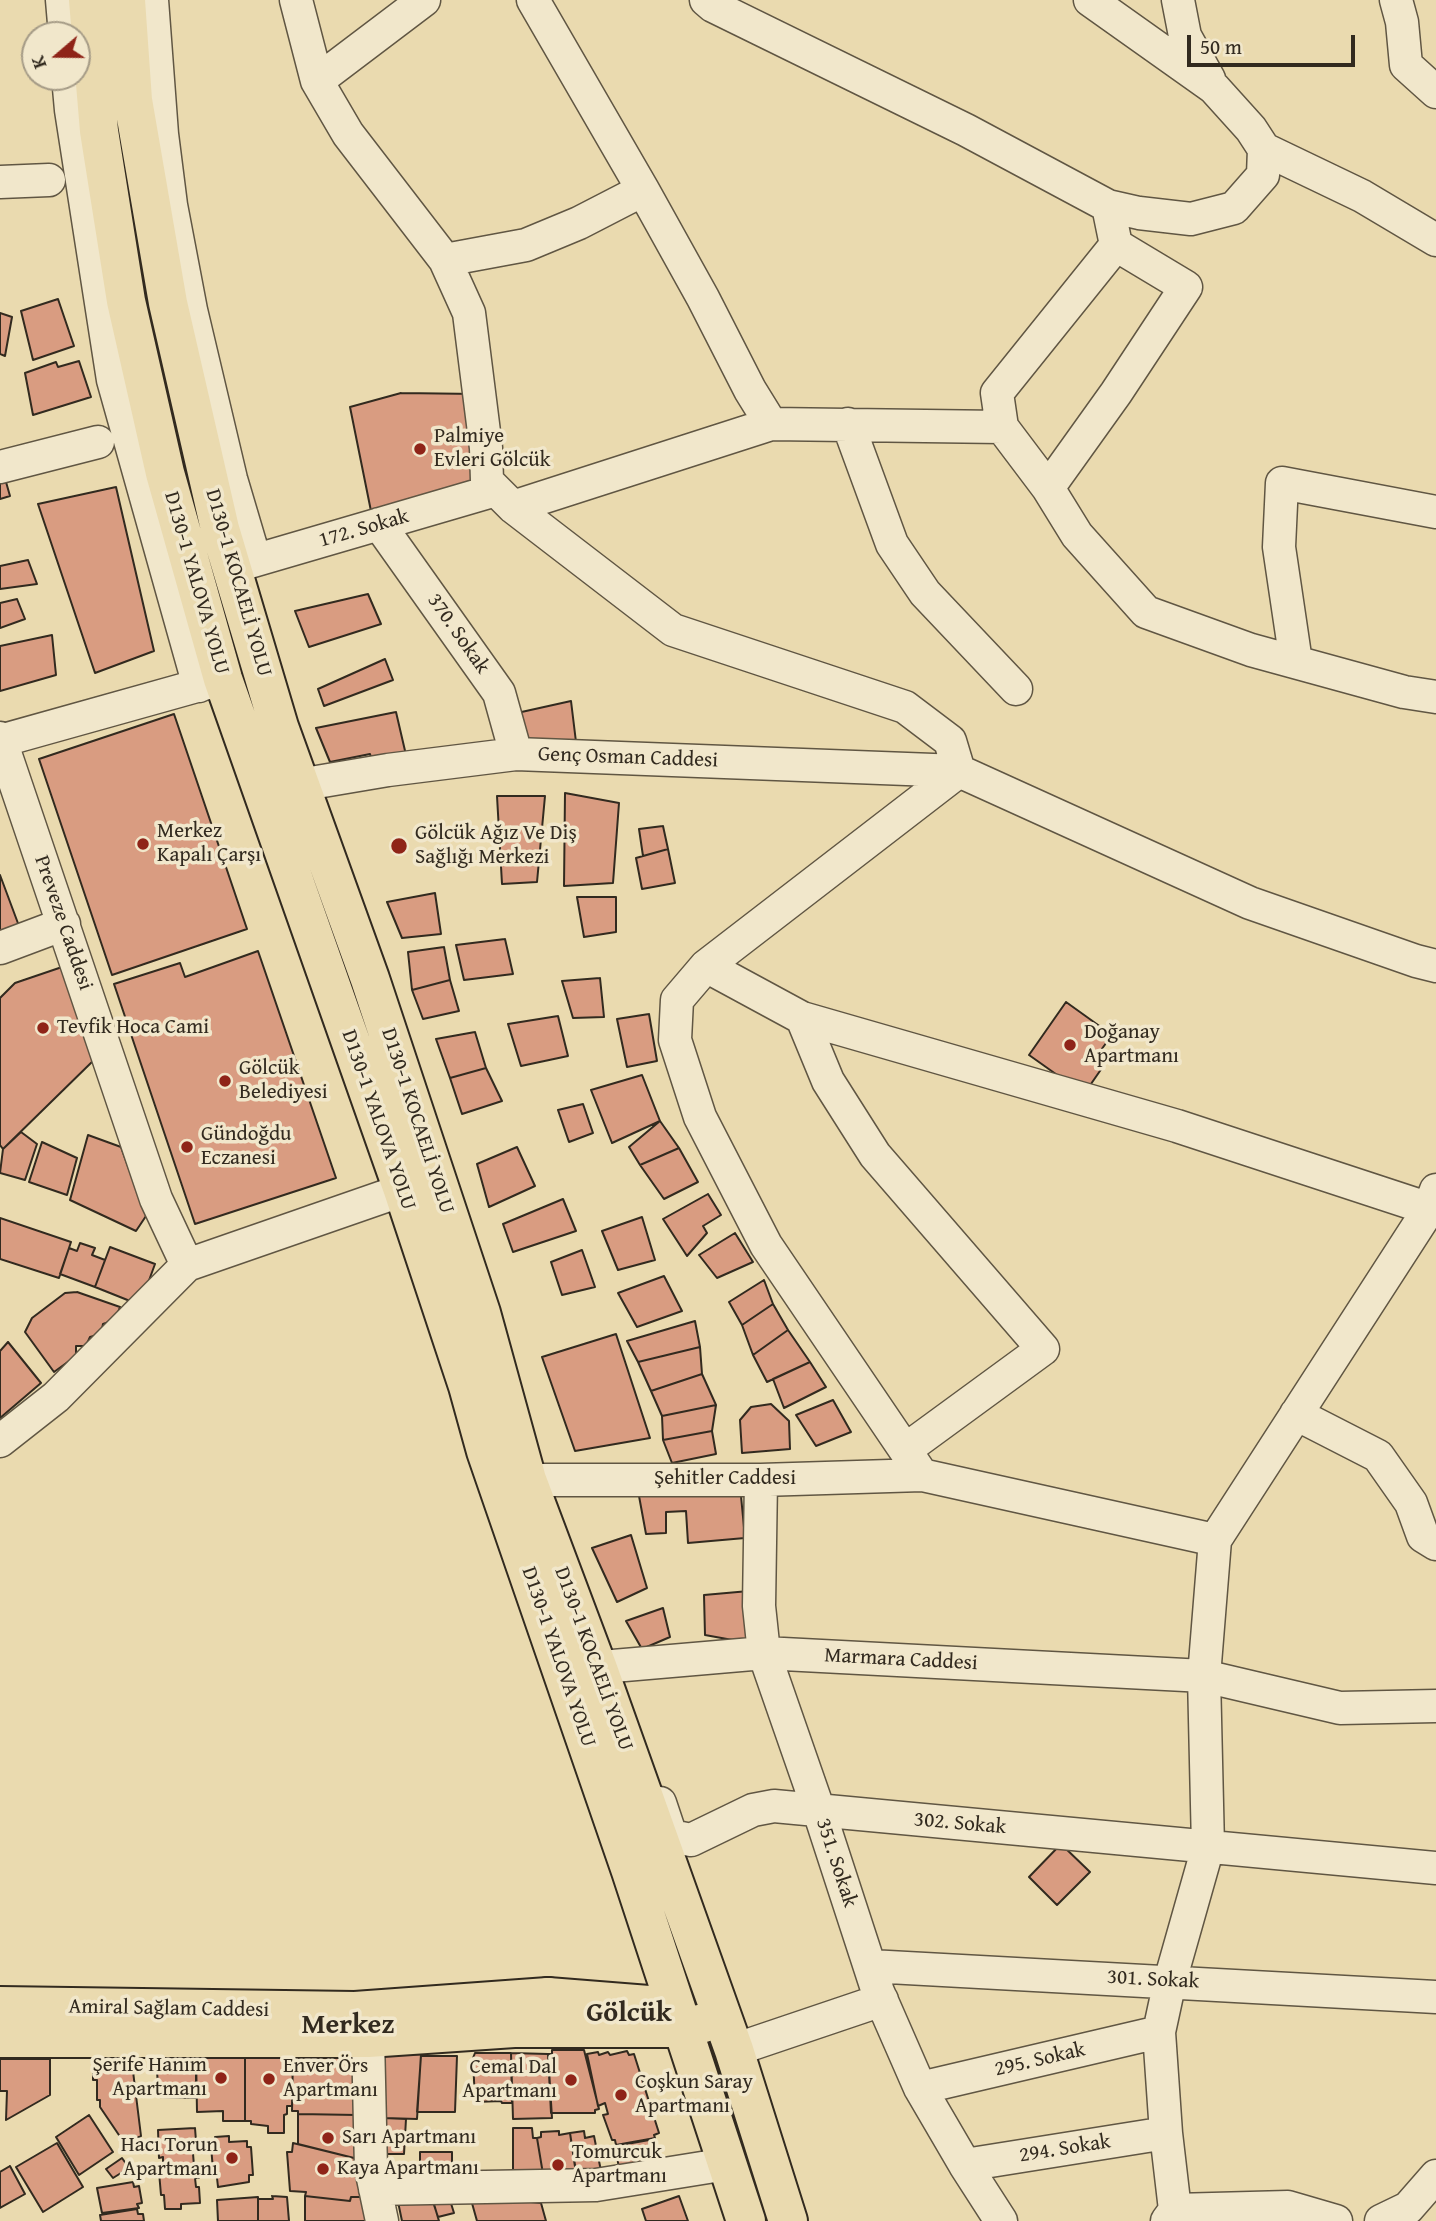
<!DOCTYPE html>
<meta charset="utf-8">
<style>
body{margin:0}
#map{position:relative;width:1436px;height:2221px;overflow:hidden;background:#eadaaf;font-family:"Gentium Book Plus",serif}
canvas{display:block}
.north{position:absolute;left:21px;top:21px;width:70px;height:70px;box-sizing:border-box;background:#f1e7cb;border:2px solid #a59b86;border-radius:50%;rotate:250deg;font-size:19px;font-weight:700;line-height:28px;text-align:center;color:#322a1f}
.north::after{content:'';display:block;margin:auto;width:24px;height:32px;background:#8f2418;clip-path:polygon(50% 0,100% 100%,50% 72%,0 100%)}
.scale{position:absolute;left:1187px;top:35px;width:168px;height:32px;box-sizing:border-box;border:4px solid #322a1f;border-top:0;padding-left:9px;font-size:21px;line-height:24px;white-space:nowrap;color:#322a1f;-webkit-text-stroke:5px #f1e7cb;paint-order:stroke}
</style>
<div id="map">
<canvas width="1436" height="2221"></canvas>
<div class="north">K</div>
<div class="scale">50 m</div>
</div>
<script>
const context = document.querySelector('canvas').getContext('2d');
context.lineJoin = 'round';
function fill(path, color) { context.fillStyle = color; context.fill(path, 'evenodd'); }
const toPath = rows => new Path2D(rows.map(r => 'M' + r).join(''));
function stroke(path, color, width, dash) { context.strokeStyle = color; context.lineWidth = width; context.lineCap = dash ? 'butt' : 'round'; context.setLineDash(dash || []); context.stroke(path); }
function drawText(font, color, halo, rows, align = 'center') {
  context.font = font + ' "Gentium Book Plus",serif'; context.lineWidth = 7; context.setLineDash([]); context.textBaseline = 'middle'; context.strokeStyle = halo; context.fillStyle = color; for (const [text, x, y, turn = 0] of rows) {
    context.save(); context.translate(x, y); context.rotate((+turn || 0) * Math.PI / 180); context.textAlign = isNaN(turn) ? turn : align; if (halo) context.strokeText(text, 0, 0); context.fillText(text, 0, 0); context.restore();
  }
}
const building = toPath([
 [58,299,74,346,33,360,21,311,58,299],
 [0,313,12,317,5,356,0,354,0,313],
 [79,361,91,397,33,415,25,373,56,362,58,367,79,361],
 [401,393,477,394,484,491,373,521,350,407,401,393],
 [4,475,10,496,0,499,0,476,4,475],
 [116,487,154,651,95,673,38,504,116,487],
 [28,560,37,584,0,589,0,566,28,560],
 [368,594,381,624,309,647,295,611,368,594],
 [17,599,25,619,0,628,0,603,17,599],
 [52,635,56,675,0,691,0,646,52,635],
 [385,659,393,680,324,706,318,689,385,659],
 [571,701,576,742,525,741,517,713,571,701],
 [396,712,406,755,376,772,370,754,330,762,316,728,396,712],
 [174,714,247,929,112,975,39,759,174,714],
 [565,793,619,803,613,883,564,886,565,793],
 [497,796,545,796,537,882,502,884,497,796],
 [663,826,668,849,643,856,639,829,663,826],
 [668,849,675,883,642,889,636,858,668,849],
 [0,875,19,926,0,933,0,875],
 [435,893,441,934,402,938,387,902,435,893],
 [577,897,616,897,616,932,584,937,577,897],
 [505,939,513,974,464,980,456,945,505,939],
 [444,947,450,980,412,990,408,952,444,947],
 [258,951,336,1178,195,1224,114,984,180,963,185,977,258,951],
 [65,966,96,1058,3,1149,0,1145,0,998,15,983,65,966],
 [600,978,604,1017,573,1018,562,981,600,978],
 [450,980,459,1011,423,1019,412,990,450,980],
 [1066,1002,1112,1035,1093,1061,1102,1068,1084,1094,1029,1055,1066,1002],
 [649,1014,657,1061,627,1067,617,1019,649,1014],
 [558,1016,568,1056,521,1066,508,1024,558,1016],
 [475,1032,486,1068,450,1078,436,1039,475,1032],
 [486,1068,502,1101,462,1114,450,1078,486,1068],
 [642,1075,660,1121,612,1143,591,1090,642,1075],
 [583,1104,593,1133,569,1142,558,1110,583,1104],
 [660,1121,679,1148,640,1165,629,1147,660,1121],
 [21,1132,37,1144,25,1180,0,1173,3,1149,21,1132],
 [88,1135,121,1147,146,1216,136,1231,70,1200,88,1135],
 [42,1142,77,1158,67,1195,29,1182,42,1142],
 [517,1147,535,1186,489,1207,477,1164,517,1147],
 [679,1148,698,1182,664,1199,640,1165,679,1148],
 [708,1194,721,1215,703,1226,707,1233,687,1256,663,1219,708,1194],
 [563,1199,576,1231,513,1252,503,1224,563,1199],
 [642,1217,655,1260,618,1270,602,1231,642,1217],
 [0,1218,71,1242,59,1278,0,1259,0,1218],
 [735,1233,753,1262,717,1278,699,1255,735,1233],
 [80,1243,95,1248,92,1255,105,1260,95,1287,60,1274,69,1248,77,1251,80,1243],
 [110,1247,155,1264,140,1305,95,1287,110,1247],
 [582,1250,595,1287,562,1295,551,1262,582,1250],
 [664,1276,682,1311,637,1327,618,1293,664,1276],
 [764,1280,773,1304,742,1325,729,1302,764,1280],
 [77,1292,120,1307,115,1320,103,1324,101,1334,90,1337,86,1346,76,1346,76,1356,54,1372,25,1332,32,1318,65,1293,77,1292],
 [773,1304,788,1330,753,1355,742,1325,773,1304],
 [695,1321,700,1347,638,1362,627,1341,695,1321],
 [788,1330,810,1362,767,1382,753,1355,788,1330],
 [616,1334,650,1438,575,1451,542,1357,616,1334],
 [8,1342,41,1383,0,1418,0,1351,8,1342],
 [700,1347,702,1374,651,1391,638,1362,700,1347],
 [810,1362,826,1387,784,1408,773,1379,810,1362],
 [702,1374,716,1405,662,1416,651,1391,702,1374],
 [833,1400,851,1432,816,1446,796,1415,833,1400],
 [771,1404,789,1421,790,1449,742,1453,740,1420,751,1407,771,1404],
 [716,1405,712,1431,663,1440,662,1416,716,1405],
 [712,1431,716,1454,672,1463,663,1440,712,1431],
 [639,1496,741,1496,745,1538,688,1543,686,1511,666,1512,666,1533,646,1534,639,1496],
 [631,1535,647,1588,617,1602,592,1548,631,1535],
 [749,1591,749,1643,705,1635,704,1595,749,1591],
 [663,1608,670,1637,642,1649,626,1621,663,1608],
 [1061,1844,1090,1872,1057,1905,1029,1877,1061,1844],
 [552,2050,584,2050,599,2109,595,2110,595,2113,551,2113,548,2054,552,2054,552,2050],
 [627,2051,629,2055,634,2054,659,2133,654,2135,655,2138,616,2145,615,2140,612,2140,603,2115,608,2114,605,2103,598,2106,587,2054,598,2052,599,2055,608,2052,610,2055,627,2051],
 [245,2052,293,2052,292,2106,287,2106,287,2114,284,2115,284,2133,268,2133,268,2126,251,2124,251,2121,245,2121,245,2052],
 [293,2052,358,2056,357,2115,298,2114,298,2111,292,2111,293,2052],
 [245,2053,245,2121,223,2121,223,2111,197,2112,196,2054,245,2053],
 [475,2053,511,2053,512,2103,502,2103,501,2101,475,2102,473,2058,475,2053],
 [511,2053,548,2054,552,2118,513,2119,511,2053],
 [421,2054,417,2119,384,2118,382,2055,421,2054],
 [131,2055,141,2136,125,2144,100,2107,100,2100,97,2100,97,2080,93,2080,93,2056,131,2055],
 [421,2056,457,2056,455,2112,417,2112,421,2056],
 [196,2058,196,2098,159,2097,156,2059,196,2058],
 [0,2059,50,2059,50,2095,6,2120,7,2091,0,2091,0,2059],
 [298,2114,357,2115,358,2159,298,2144,298,2114],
 [89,2115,113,2152,79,2175,56,2137,89,2115],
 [384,2118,406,2119,404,2154,384,2154,384,2118],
 [195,2128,196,2141,192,2141,194,2166,163,2168,163,2157,159,2158,158,2130,195,2128],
 [513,2128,532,2128,533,2138,537,2138,544,2180,513,2174,513,2128],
 [559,2131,559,2135,570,2133,577,2180,544,2180,537,2138,541,2137,541,2132,559,2131],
 [584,2131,585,2138,594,2136,602,2176,577,2178,570,2133,584,2131],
 [229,2136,229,2142,247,2141,247,2147,251,2147,253,2175,249,2175,249,2182,218,2187,216,2169,213,2170,211,2146,215,2147,215,2137,229,2136],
 [655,2139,665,2170,621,2179,615,2146,655,2139],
 [57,2143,83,2187,43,2212,16,2167,57,2143],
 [293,2143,358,2159,361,2178,360,2197,351,2197,350,2201,305,2196,306,2192,290,2191,287,2152,292,2152,293,2143],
 [420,2152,452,2152,452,2180,420,2177,420,2152],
 [122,2158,129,2168,113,2178,106,2169,122,2158],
 [10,2166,25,2194,0,2208,0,2172,10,2166],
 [194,2166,195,2171,198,2171,199,2178,195,2178,196,2187,199,2187,200,2203,181,2204,181,2209,165,2209,164,2195,161,2195,159,2172,163,2172,162,2167,194,2166],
 [133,2182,134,2187,139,2186,142,2203,137,2204,139,2208,102,2213,97,2188,133,2182],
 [431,2194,439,2221,402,2221,397,2197,431,2194],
 [272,2196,287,2197,289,2221,258,2221,258,2199,273,2199,272,2196],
 [305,2196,350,2201,351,2197,365,2197,369,2221,305,2221,305,2196],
 [431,2196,449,2197,454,2213,438,2217,431,2196],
 [470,2196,541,2203,546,2221,477,2221,470,2196],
 [679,2196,688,2221,646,2221,642,2209,679,2196],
 [258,2197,258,2221,218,2221,217,2200,258,2197],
 [137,2209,138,2214,143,2214,144,2221,101,2221,100,2215,137,2209]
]);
const minor = toPath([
 [62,0,65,35],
 [152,0,162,134,171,205,191,310,231,479,255,560],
 [296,0,317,81,348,134,445,260,469,313,486,448,487,481,513,507,673,630,905,707,950,741,959,771],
 [533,0,643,190,703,298,750,390,771,424],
 [706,0,713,6,966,130,1108,206,1139,213,1191,219,1234,208,1263,175,1264,149,1251,129,1214,88,1090,0],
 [1178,0,1185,36,1209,79],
 [1396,0,1402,22,1406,65,1436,92],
 [68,77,71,110,113,380,199,686],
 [317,81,424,0],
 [1264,149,1362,196,1436,240],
 [0,182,49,180],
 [1108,206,1116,245,997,393,1002,427,1048,488,1077,535,1146,612,1251,650,1404,692,1436,697],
 [445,260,526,245,579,223,643,190],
 [848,424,892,544,925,593,1016,689],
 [0,467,98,442],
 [1048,488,1116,393,1186,287,1116,245],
 [513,507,771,424,1002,427],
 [379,524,499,693,516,754],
 [236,566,496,490],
 [1296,662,1279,547,1282,483,1436,512],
 [0,738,156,1199,187,1265],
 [0,741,218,680],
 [959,771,706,966,677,1000,675,1040,700,1117,766,1245,922,1475,1215,1540,1429,1209,1436,1190],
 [299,785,388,770,516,754,959,771,1250,903,1416,961,1436,966],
 [0,948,64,924],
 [706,966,802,1018,1177,1126,1436,1211],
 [802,1018,828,1081,875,1155,1043,1349,905,1450],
 [1296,1414,1378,1456,1411,1503,1423,1536,1436,1544],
 [0,1441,56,1397,187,1265,403,1190],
 [527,1480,761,1480,922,1475],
 [761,1480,759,1606,764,1653,819,1811,878,1992,920,2088,965,2165,1001,2221],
 [598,1669,613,1666,764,1653,1204,1676,1340,1708,1436,1706],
 [660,1803,671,1836,691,1840,753,1810,774,1806,1436,1868],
 [870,1966,1436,1997],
 [368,2038,371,2169,382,2221],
 [734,2050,882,2000],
 [920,2088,1159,2032],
 [965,2165,1166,2133],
 [375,2189,596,2185,727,2164],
 [1175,2210,1166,2133,1159,2032,1170,1981,1208,1847,1204,1676,1215,1540],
 [1167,2221,1175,2210,1288,2207,1336,2221],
 [1381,2221,1408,2208,1436,2176]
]);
const major = toPath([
 [0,2006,355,2011,548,1997],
 [0,2038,368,2038,514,2028]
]);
const highway = toPath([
 [88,0,99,131,126,301,165,473,223,679,403,1190,468,1386,486,1451,631,1871,746,2221],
 [126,0,133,100,168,303,220,529,279,727,370,979,481,1313,527,1480,598,1669,734,2050,788,2221],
 [548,1997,661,2006],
 [514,2028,682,2028,704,2023]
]);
const markers = [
 [420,449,7,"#8f2418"],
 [143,844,7,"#8f2418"],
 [399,846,9,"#8f2418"],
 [43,1028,7,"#8f2418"],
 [1070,1045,7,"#8f2418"],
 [225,1081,7,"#8f2418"],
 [187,1147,7,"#8f2418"],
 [221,2078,7,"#8f2418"],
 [269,2079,7,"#8f2418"],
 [571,2080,7,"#8f2418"],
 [621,2095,7,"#8f2418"],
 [328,2138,7,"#8f2418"],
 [232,2158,7,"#8f2418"],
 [558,2165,7,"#8f2418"],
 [323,2169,7,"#8f2418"]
];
const poiNames = [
 ["Palmiye",434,437],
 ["Evleri Gölcük",434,461],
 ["Merkez",157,832],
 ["Kapalı Çarşı",157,856],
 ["Gölcük Ağız Ve Diş",415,834],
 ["Sağlığı Merkezi",415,858],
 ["Tevfik Hoca Cami",57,1028],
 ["Doğanay",1084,1033],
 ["Apartmanı",1084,1057],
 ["Gölcük",239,1069],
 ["Belediyesi",239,1093],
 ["Gündoğdu",201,1135],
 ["Eczanesi",201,1159],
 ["Şerife Hanım",207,2066,"right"],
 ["Apartmanı",207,2090,"right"],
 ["Enver Örs",283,2067],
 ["Apartmanı",283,2091],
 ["Cemal Dal",557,2068,"right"],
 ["Apartmanı",557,2092,"right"],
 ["Coşkun Saray",635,2083],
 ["Apartmanı",635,2107],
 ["Sarı Apartmanı",342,2138],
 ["Hacı Torun",218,2146,"right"],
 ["Apartmanı",218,2170,"right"],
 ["Tomurcuk",572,2153],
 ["Apartmanı",572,2177],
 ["Kaya Apartmanı",337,2169]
];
const streetNames = [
 ["172. Sokak",364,529,-16],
 ["D130-1 YALOVA YOLU",196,583,74],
 ["D130-1 KOCAELİ YOLU",238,583,74],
 ["370. Sokak",458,634,55],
 ["Genç Osman Caddesi",628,758,2],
 ["Preveze Caddesi",63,923,71],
 ["D130-1 YALOVA YOLU",378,1120,71],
 ["D130-1 KOCAELİ YOLU",417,1121,72],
 ["Şehitler Caddesi",725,1479],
 ["D130-1 YALOVA YOLU",558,1657,71],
 ["D130-1 KOCAELİ YOLU",593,1659,70],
 ["Marmara Caddesi",901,1660,3],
 ["302. Sokak",960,1824,5],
 ["351. Sokak",836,1863,72],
 ["301. Sokak",1153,1980,3],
 ["Amiral Sağlam Caddesi",169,2009,1],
 ["295. Sokak",1040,2060,-13],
 ["294. Sokak",1065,2149,-9]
];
const districtNames = [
 ["Gölcük",629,2014],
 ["Merkez",348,2026]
];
fill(building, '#d99c81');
stroke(building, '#322a1f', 2);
stroke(minor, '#605643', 35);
stroke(major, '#322a1f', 42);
stroke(highway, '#322a1f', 42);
stroke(minor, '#f1e7cb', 32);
stroke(major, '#eadaaf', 38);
stroke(highway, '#eadaaf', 38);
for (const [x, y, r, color] of markers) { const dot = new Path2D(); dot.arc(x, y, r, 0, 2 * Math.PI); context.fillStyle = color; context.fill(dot); stroke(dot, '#f1e7cb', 2.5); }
drawText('21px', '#322a1f', '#f1e7cb', poiNames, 'left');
drawText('21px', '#322a1f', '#f1e7cb', streetNames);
drawText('bold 28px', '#322a1f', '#f1e7cb', districtNames);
</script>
